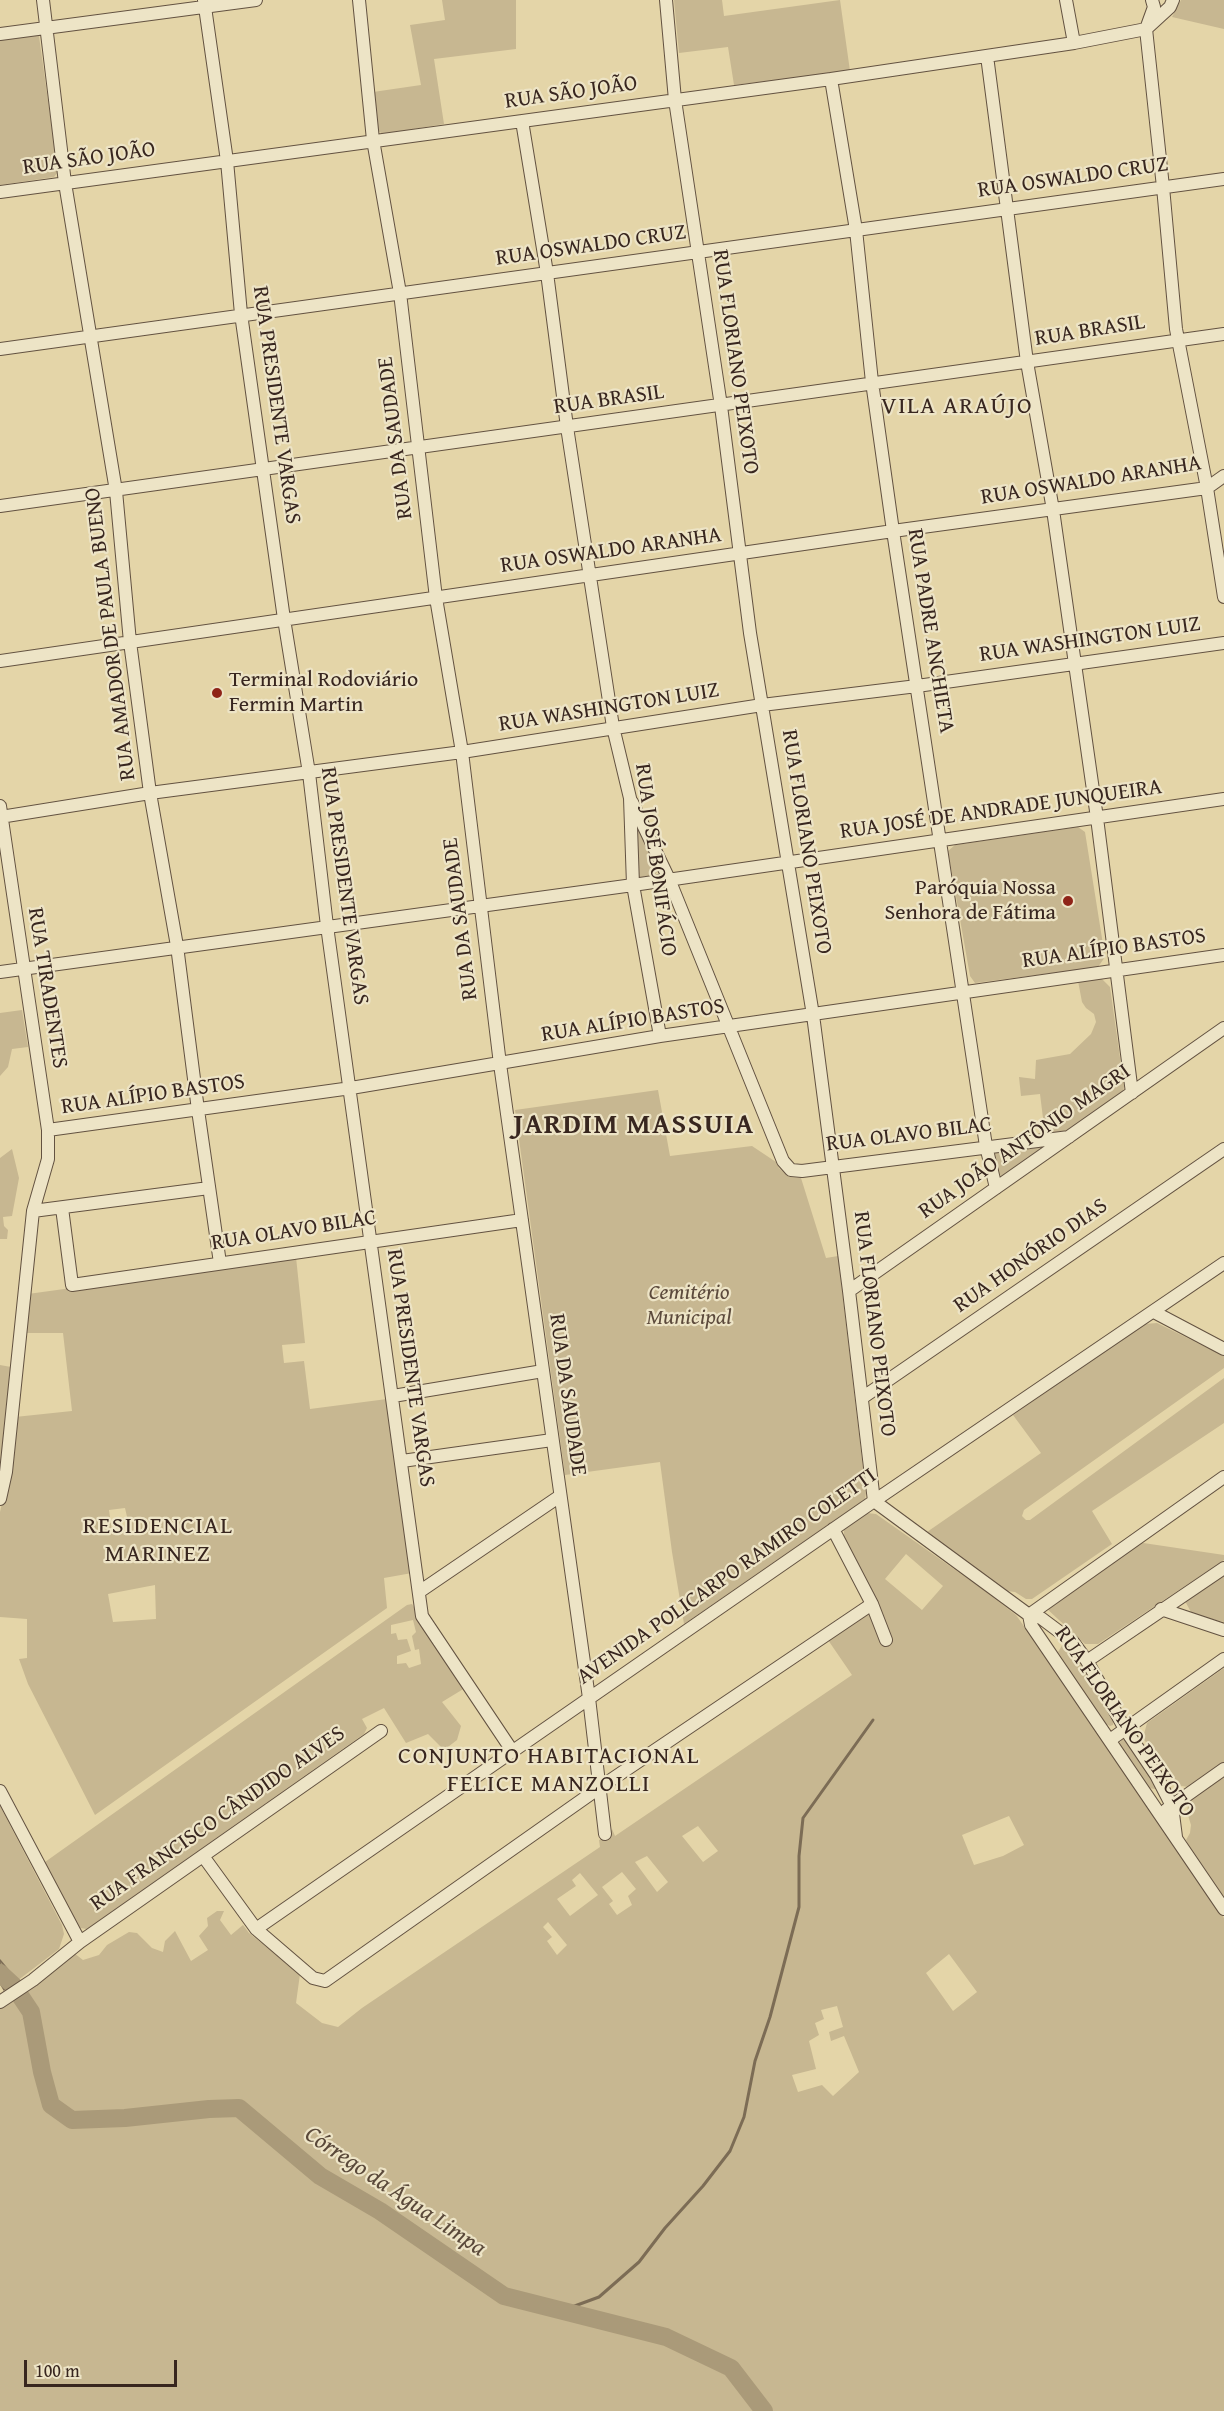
<!DOCTYPE html>
<meta charset="utf-8">
<style>
body{margin:0}
#map{position:relative;width:1224px;height:2411px;overflow:hidden;background:#e4d5a8;font-family:"Gentium Book Plus",serif}
canvas{display:block}
.scale{position:absolute;left:24px;top:2360px;width:153px;height:27px;box-sizing:border-box;border:3px solid #38261f;border-top:0;padding-left:8px;font-size:18px;line-height:21px;white-space:nowrap;color:#38261f;-webkit-text-stroke:4px #ede4c6;paint-order:stroke}
</style>
<div id="map">
<canvas width="1224" height="2411"></canvas>
<div class="scale">100 m</div>
</div>
<script>
const context = document.querySelector('canvas').getContext('2d');
context.lineJoin = 'round';
function fill(path, color) { context.fillStyle = color; context.fill(path, 'evenodd'); }
const toPath = rows => new Path2D(rows.map(r => 'M' + r).join(''));
function stroke(path, color, width, dash) { context.strokeStyle = color; context.lineWidth = width; context.lineCap = dash ? 'butt' : 'round'; context.setLineDash(dash || []); context.stroke(path); }
function drawText(font, color, halo, rows, align = 'center') {
  context.font = font + ' "Gentium Book Plus",serif'; context.lineWidth = 4.5; context.setLineDash([]); context.textBaseline = 'middle'; context.strokeStyle = halo; context.fillStyle = color; for (const [text, x, y, turn = 0] of rows) {
    context.save(); context.translate(x, y); context.rotate((+turn || 0) * Math.PI / 180); context.textAlign = isNaN(turn) ? turn : align; if (halo) context.strokeText(text, 0, 0); context.fillText(text, 0, 0); context.restore();
  }
}
const green = toPath([
 [442,0,516,0,516,49,434,59,444,124,383,134,378,131,373,92,421,85,410,25,445,20],
 [674,0,722,0,724,16,840,0,850,71,734,85,728,47,679,53],
 [1181,0,1224,0,1224,29,1172,17],
 [38,29,58,172,54,177,0,185,0,34],
 [634,819,658,870,655,875,640,877,636,875],
 [1078,827,1085,832,1105,957,1098,967,975,983,970,976,948,851,955,845],
 [1101,978,1110,987,1124,1086,1123,1094,1068,1132,1045,1134,1040,1094,1021,1096,1019,1077,1035,1079,1036,1060,1070,1054,1091,1034,1096,1022,1094,1014,1086,1008,1082,1002,1078,981],
 [22,1010,28,1047,12,1049,8,1067,0,1076,0,1013],
 [658,1090,670,1156,752,1146,776,1162,779,1168,789,1177,801,1178,826,1258,838,1256,866,1493,865,1499,684,1624,672,1552,660,1462,565,1475,515,1110],
 [1047,1144,1045,1147,1002,1177,997,1172,992,1153],
 [12,1149,19,1178,12,1216,3,1217,4,1226,8,1230,7,1239,0,1239,0,1158],
 [296,1257,305,1343,282,1345,284,1363,304,1361,310,1409,387,1399,412,1573,384,1578,387,1608,95,1815,28,1684,19,1659,27,1658,27,1619,0,1617,0,1512,9,1472,15,1417,72,1411,63,1333,24,1333,28,1294],
 [125,1508,130,1530,112,1532,109,1510],
 [155,1585,156,1619,113,1622,108,1594],
 [1157,1323,1224,1356,1224,1368,1024,1510,1022,1516,1026,1520,1030,1520,1224,1378,1224,1423,1092,1511,1112,1544,1032,1599,1026,1599,1015,1592,1006,1591,927,1532,1041,1453,1013,1415,1144,1324],
 [0,1365,11,1367,0,1475],
 [867,1513,876,1514,981,1588,1016,1615,1061,1678,1224,1918,1224,2411,0,2411,0,2007,31,1989,74,1953,83,1960,99,1955,107,1945,129,1932,137,1933,152,1948,163,1952,165,1941,175,1931,191,1961,208,1950,199,1936,208,1926,207,1918,217,1911,224,1911,220,1920,231,1935,243,1925,249,1933,300,1974,296,2003,322,2023,338,2027,362,2008,600,1847,599,1840,610,1835,612,1829,615,1836,852,1675,828,1640,864,1613,871,1616,844,1538,844,1529],
 [906,1554,943,1586,922,1610,885,1579],
 [1009,1816,1024,1845,1003,1856,974,1865,962,1835],
 [698,1826,718,1851,703,1862,682,1836],
 [647,1856,668,1882,657,1892,635,1862],
 [622,1872,636,1889,628,1896,632,1905,617,1915,609,1904,613,1901,602,1887],
 [580,1873,598,1895,570,1916,557,1899,576,1886,572,1880],
 [548,1922,567,1945,557,1955,547,1941,552,1937,543,1927],
 [949,1954,977,1992,953,2011,926,1973],
 [837,2006,843,2027,829,2032,831,2041,844,2036,859,2072,833,2096,822,2085,798,2092,792,2075,816,2069,809,2041,819,2035,815,2023,824,2019,821,2010],
 [1130,1541,1224,1555,1224,1560,1098,1644,1085,1644,1046,1608],
 [1224,1573,1224,1622,1192,1614,1185,1601],
 [412,1604,465,1688,442,1702,461,1726,457,1740,444,1750,428,1734,406,1743,384,1708,362,1719,367,1728,364,1734,87,1929,80,1928,44,1868,45,1862,407,1605],
 [413,1620,416,1632,412,1636,415,1650,419,1649,421,1664,409,1668,406,1663,397,1664,397,1656,411,1651,407,1639,398,1640,396,1633,391,1634,391,1625],
 [1063,1644,1066,1645,1081,1665,1114,1718,1113,1725,1110,1726,1106,1724,1058,1652],
 [1224,1668,1224,1762,1188,1787,1176,1785,1143,1738,1147,1723],
 [1122,1740,1125,1740,1156,1785,1155,1789,1148,1788,1118,1745],
 [1224,1776,1224,1898,1191,1851,1186,1840,1190,1833,1191,1825,1187,1812,1188,1805,1192,1799],
 [0,1806,62,1925,64,1934,59,1949,17,1981,0,1960]
]);
const water = toPath([
 [0,1960,17,1981,4,1990,0,1983,0,1960]
]);
const stream = toPath([
 [561,2311,599,2297,639,2262,665,2228,703,2186,730,2151,744,2117,755,2061,770,2017,799,1907,799,1856,803,1818,873,1720]
]);
const river = toPath([
 [0,1973,13,1985,31,2012,42,2072,51,2105,72,2120,125,2118,209,2109,239,2108,320,2176,380,2211,504,2296,666,2337,731,2368,764,2411]
]);
const minor = toPath([
 [43,0,65,183,116,491,130,642,150,793,177,946,198,1110,220,1263],
 [204,0,227,161,241,314,284,619,309,773,327,926,422,1616,513,1752],
 [359,0,373,140,400,293,436,598,462,752,500,1064,589,1698,605,1834],
 [666,0,675,100,721,406,750,633,813,1015,849,1291,874,1501,1029,1615,1041,1618,1073,1642,1087,1661,1125,1729,1156,1775,1172,1806,1176,1837],
 [1066,0,1074,43],
 [1152,0,1154,7,1146,29,1163,187,1176,329,1207,488,1224,597],
 [0,34,256,0],
 [987,56,1027,362,1053,510,1097,818,1132,1093],
 [831,79,856,230,872,382,893,531,986,1146,996,1188],
 [522,121,547,273,567,427,613,727,630,798,633,885,660,1036],
 [0,192,831,79,1074,43,1146,29,1170,7,1173,0],
 [0,349,1224,179],
 [0,506,1224,334],
 [0,661,893,531,1207,488,1224,476],
 [632,802,669,879,783,1161,791,1170,802,1171,1069,1137],
 [0,806,48,1130,48,1159,33,1211,6,1472,0,1499],
 [0,817,150,793,462,752,762,705,917,686,1224,643],
 [0,972,633,885,1224,799],
 [48,1130,351,1088,660,1036,1224,955],
 [62,1208,72,1285,522,1220],
 [33,1211,209,1188],
 [849,1291,1224,1028],
 [1154,1312,1224,1349],
 [393,1396,543,1371],
 [862,1398,1224,1149],
 [402,1461,552,1440],
 [833,1529,872,1604,886,1640],
 [419,1592,560,1496],
 [1161,1609,1224,1630],
 [1029,1615,1031,1625,1224,1909],
 [1029,1615,1224,1477],
 [1087,1661,1224,1568],
 [1110,1740,1224,1659],
 [0,1791,80,1942],
 [1166,1810,1224,1769],
 [203,1856,256,1929,313,1978,325,1981,599,1788,872,1604],
 [256,1929,874,1501,1224,1263],
 [0,2002,33,1980,80,1942,381,1731]
]);
const markers = [
 [217,693,6,"#8f2418"],
 [1068,901,6,"#8f2418"]
];
const streetNames = [
 ["RUA SÃO JOÃO",571,93,-8],
 ["RUA SÃO JOÃO",89,159,-8],
 ["RUA OSWALDO CRUZ",1073,178,-8],
 ["RUA OSWALDO CRUZ",591,246,-8],
 ["RUA BRASIL",1090,331,-9],
 ["RUA FLORIANO PEIXOTO",735,362,82],
 ["RUA BRASIL",609,400,-8],
 ["RUA PRESIDENTE VARGAS",276,405,82],
 ["RUA DA SAUDADE",396,438,-97],
 ["RUA OSWALDO ARANHA",1091,481,-9],
 ["RUA OSWALDO ARANHA",611,551,-8],
 ["RUA PADRE ANCHIETA",930,631,81],
 ["RUA AMADOR DE PAULA BUENO",111,634,-97],
 ["RUA WASHINGTON LUIZ",1090,640,-8],
 ["RUA WASHINGTON LUIZ",609,708,-9],
 ["RUA JOSÉ DE ANDRADE JUNQUEIRA",1001,810,-8],
 ["RUA FLORIANO PEIXOTO",806,842,81],
 ["RUA JOSÉ BONIFÁCIO",655,860,82],
 ["RUA PRESIDENTE VARGAS",344,886,82],
 ["RUA DA SAUDADE",461,919,-97],
 ["RUA ALÍPIO BASTOS",1114,949,-8],
 ["RUA TIRADENTES",47,988,81],
 ["RUA ALÍPIO BASTOS",633,1021,-9],
 ["RUA ALÍPIO BASTOS",153,1095,-8],
 ["RUA OLAVO BILAC",909,1135,-7],
 ["RUA JOÃO ANTÔNIO MAGRI",1025,1142,-35],
 ["RUA OLAVO BILAC",294,1231,-9],
 ["RUA HONÓRIO DIAS",1031,1256,-35],
 ["RUA FLORIANO PEIXOTO",874,1324,83],
 ["RUA PRESIDENTE VARGAS",410,1368,82],
 ["RUA DA SAUDADE",567,1395,82],
 ["AVENIDA POLICARPO RAMIRO COLETTI",727,1577,-35],
 ["RUA FLORIANO PEIXOTO",1124,1722,55],
 ["RUA FRANCISCO CÂNDIDO ALVES",218,1819,-35]
];
const poiNames = [
 ["Terminal Rodoviário",229,680],
 ["Fermin Martin",229,705],
 ["Paróquia Nossa",1056,888,"right"],
 ["Senhora de Fátima",1056,913,"right"]
];
const parkNames = [
 ["Cemitério",689,1293],
 ["Municipal",689,1318]
];
const neighbourhoodNames = [
 ["VILA ARAÚJO",957,407],
 ["RESIDENCIAL",158,1527],
 ["MARINEZ",158,1555],
 ["CONJUNTO HABITACIONAL",549,1757],
 ["FELICE MANZOLLI",549,1785]
];
const waterNames = [
 ["Córrego da Água Limpa",395,2192,34]
];
const districtNames = [
 ["JARDIM MASSUIA",634,1126]
];
fill(green, '#c7b791');
fill(water, '#aa9a79');
stroke(water, '#7c6c55', 1.5);
stroke(stream, '#7c6c55', 3);
stroke(river, '#aa9a79', 18);
stroke(minor, '#635241', 14);
stroke(minor, '#ede4c6', 12);
for (const [x, y, r, color] of markers) { const dot = new Path2D(); dot.arc(x, y, r, 0, 2 * Math.PI); context.fillStyle = color; context.fill(dot); stroke(dot, '#ede4c6', 2); }
drawText('22px', '#38261f', '#ede4c6', streetNames);
drawText('22px', '#38261f', '#ede4c6', poiNames, 'left');
drawText('italic 22px', '#5c4a3c', '#ede4c6', parkNames);
context.letterSpacing = '1.5px';
drawText('24px', '#38261f', '#ede4c6', neighbourhoodNames);
context.letterSpacing = '0px';
drawText('italic 24px', '#5a493a', '#ede4c6', waterNames);
context.letterSpacing = '1.5px';
drawText('bold 28px', '#38261f', '#ede4c6', districtNames);
context.letterSpacing = '0px';
</script>
